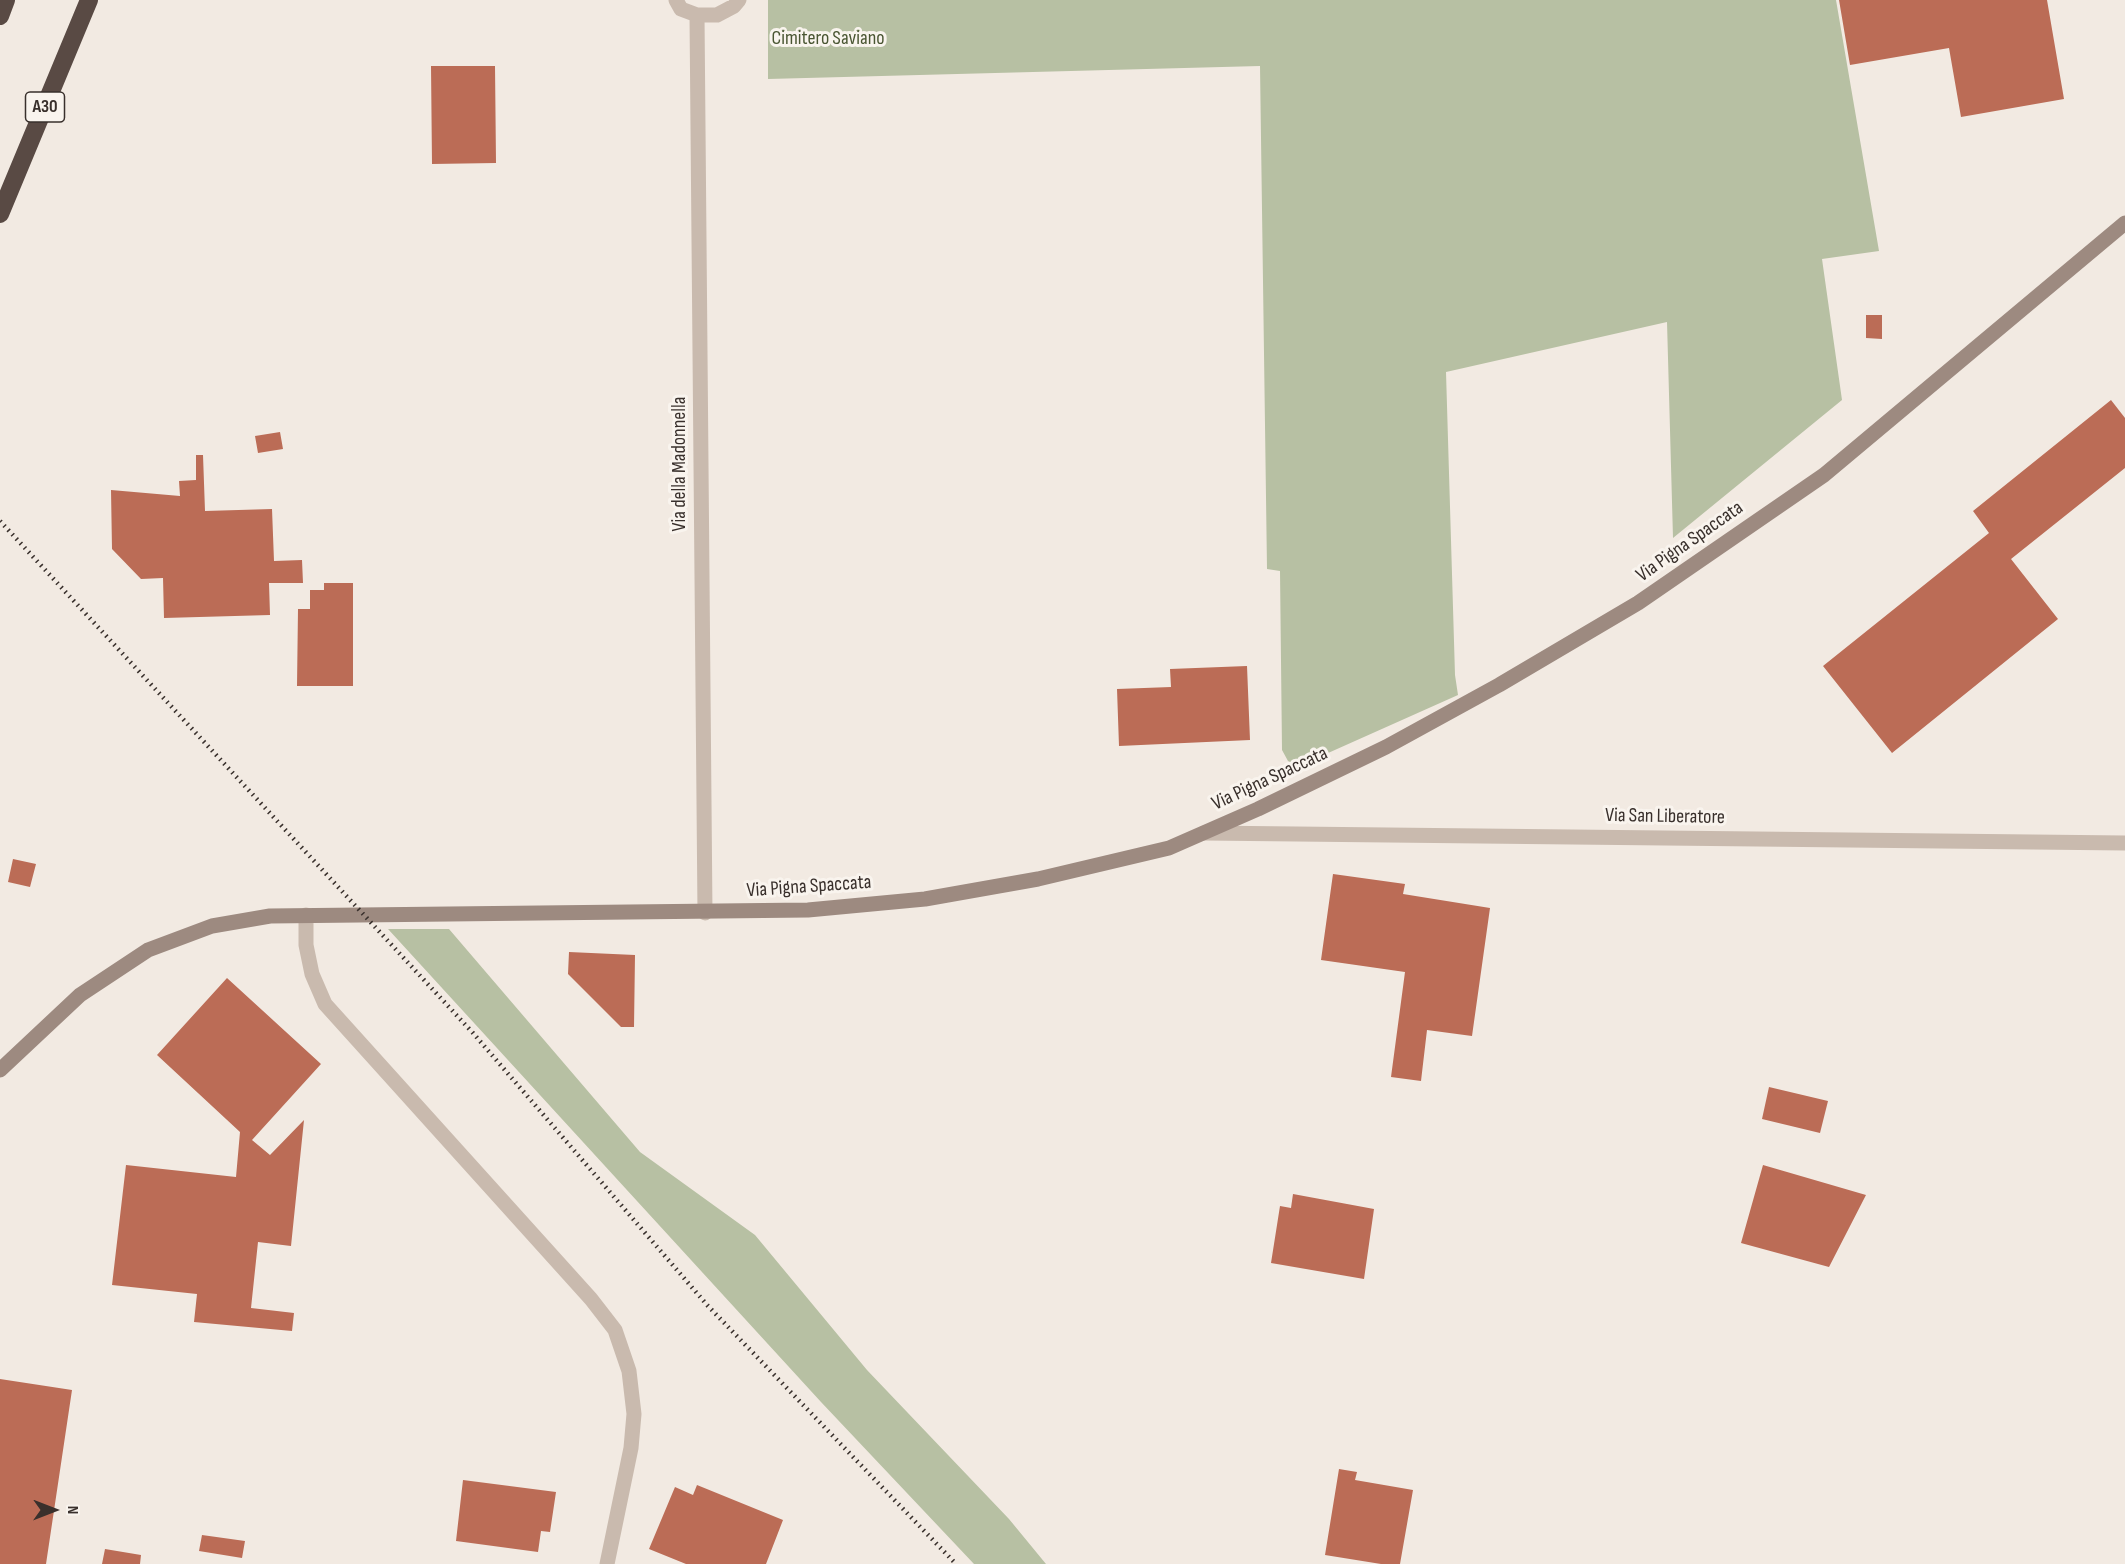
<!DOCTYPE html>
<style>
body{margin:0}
#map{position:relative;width:2125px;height:1564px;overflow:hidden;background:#f2eae2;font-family:"Sofia Sans Condensed",sans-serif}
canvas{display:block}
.north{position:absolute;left:24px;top:1480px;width:60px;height:60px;-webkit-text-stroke:4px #f9f4ee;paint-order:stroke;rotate:90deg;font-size:16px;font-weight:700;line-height:24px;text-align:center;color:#39302c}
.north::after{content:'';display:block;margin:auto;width:21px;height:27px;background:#39302c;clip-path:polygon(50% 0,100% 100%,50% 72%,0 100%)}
</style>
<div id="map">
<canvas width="2125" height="1564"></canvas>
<div class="north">N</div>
</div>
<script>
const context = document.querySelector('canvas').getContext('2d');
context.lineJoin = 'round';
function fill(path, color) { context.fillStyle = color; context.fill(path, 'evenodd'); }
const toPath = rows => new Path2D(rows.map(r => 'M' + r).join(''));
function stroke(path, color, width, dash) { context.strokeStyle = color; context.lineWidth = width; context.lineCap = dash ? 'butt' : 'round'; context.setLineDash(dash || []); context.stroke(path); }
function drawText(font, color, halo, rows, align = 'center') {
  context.font = font + ' "Sofia Sans Condensed",sans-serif'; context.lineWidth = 6; context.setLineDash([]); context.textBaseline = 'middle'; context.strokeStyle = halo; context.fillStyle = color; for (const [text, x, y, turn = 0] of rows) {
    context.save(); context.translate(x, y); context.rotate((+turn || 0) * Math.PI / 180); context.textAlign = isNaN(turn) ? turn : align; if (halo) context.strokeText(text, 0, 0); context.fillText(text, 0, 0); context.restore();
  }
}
const green = toPath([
 [768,0,1836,0,1879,251,1822,259,1842,400,1673,538,1667,322,1446,372,1455,675,1458,695,1299,766,1288,761,1282,750,1280,571,1267,569,1260,66,768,79],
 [388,929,449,929,640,1152,755,1235,867,1370,1009,1519,1046,1564,974,1564,821,1402]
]);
const building = toPath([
 [1839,0,2047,0,2064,99,1961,117,1949,48,1850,65],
 [431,66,495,66,496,163,432,164],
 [1866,315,1882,315,1882,339,1866,338],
 [2111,400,2125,418,2125,468,2011,559,2058,619,1892,753,1823,666,1989,533,1973,511],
 [280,432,283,449,258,453,255,436],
 [196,455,203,455,205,511,272,509,274,561,302,560,303,583,269,583,270,615,164,618,163,578,141,579,112,549,111,490,180,496,179,481,196,480],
 [324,583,353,583,353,686,297,686,298,609,310,609,310,590,324,590],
 [1247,666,1250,740,1119,746,1117,689,1171,687,1170,669],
 [13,859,36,864,30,887,8,882],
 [1333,874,1405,884,1403,894,1490,908,1472,1036,1427,1030,1421,1081,1391,1077,1405,972,1321,960],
 [569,952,635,955,634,1027,621,1027,568,974],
 [227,978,321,1064,252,1140,270,1155,304,1120,291,1246,258,1242,251,1308,294,1313,292,1331,194,1322,197,1294,112,1285,126,1165,236,1177,240,1132,157,1055],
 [1769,1087,1828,1101,1820,1133,1762,1119],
 [1763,1165,1866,1195,1829,1267,1741,1243],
 [1293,1194,1374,1209,1364,1279,1271,1263,1280,1206,1291,1208],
 [0,1379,72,1390,46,1564,0,1564],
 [1339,1469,1357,1472,1355,1480,1413,1490,1400,1564,1381,1564,1325,1555],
 [463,1480,556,1492,550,1532,541,1531,538,1552,456,1541],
 [697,1485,783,1520,766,1564,686,1564,649,1549,675,1487,693,1495],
 [202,1535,245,1541,242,1558,199,1551],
 [105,1549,141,1555,140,1564,102,1564]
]);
const minor = toPath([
 [676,0,681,9,697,15],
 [1204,833,2125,843],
 [705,913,697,15,717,15,734,6,739,0],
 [306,915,306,945,312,974,325,1004,591,1299,615,1330,629,1371,634,1414,631,1448,607,1564]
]);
const secondary = toPath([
 [0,1070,80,995,148,950,212,926,270,916,808,910,925,899,1038,879,1169,848,1258,809,1386,747,1499,685,1638,603,1824,475,2125,223]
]);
const motorway = toPath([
 [0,16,6,0],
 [0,214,89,0]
]);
const rail = toPath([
 [0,521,473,1033,708,1306,956,1564]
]);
const shields = [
 [45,107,39]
];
const shieldNames = [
 ["A30",45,107]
];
const parkNames = [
 ["Cimitero Saviano",828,39]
];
const streetNames = [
 ["Via della Madonnella",680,464,-90],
 ["Via Pigna Spaccata",1690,542,-35],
 ["Via Pigna Spaccata",1270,779,-25],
 ["Via San Liberatore",1665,817,1],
 ["Via Pigna Spaccata",809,887,-4]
];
fill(green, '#b7c0a3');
fill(building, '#bb6c56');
stroke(minor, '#c9baae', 15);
stroke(secondary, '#9d8a80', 15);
stroke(motorway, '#594a44', 18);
stroke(rail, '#39302c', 4.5, [1.5, 4.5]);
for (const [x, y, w] of shields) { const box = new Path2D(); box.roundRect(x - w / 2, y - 15, w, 30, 4.5); context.fillStyle = '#f9f4ee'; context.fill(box); stroke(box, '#39302c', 1.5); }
drawText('bold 18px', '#39302c', null, shieldNames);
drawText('20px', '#495532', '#f9f4ee', parkNames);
drawText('20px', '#39302c', '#f9f4ee', streetNames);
</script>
